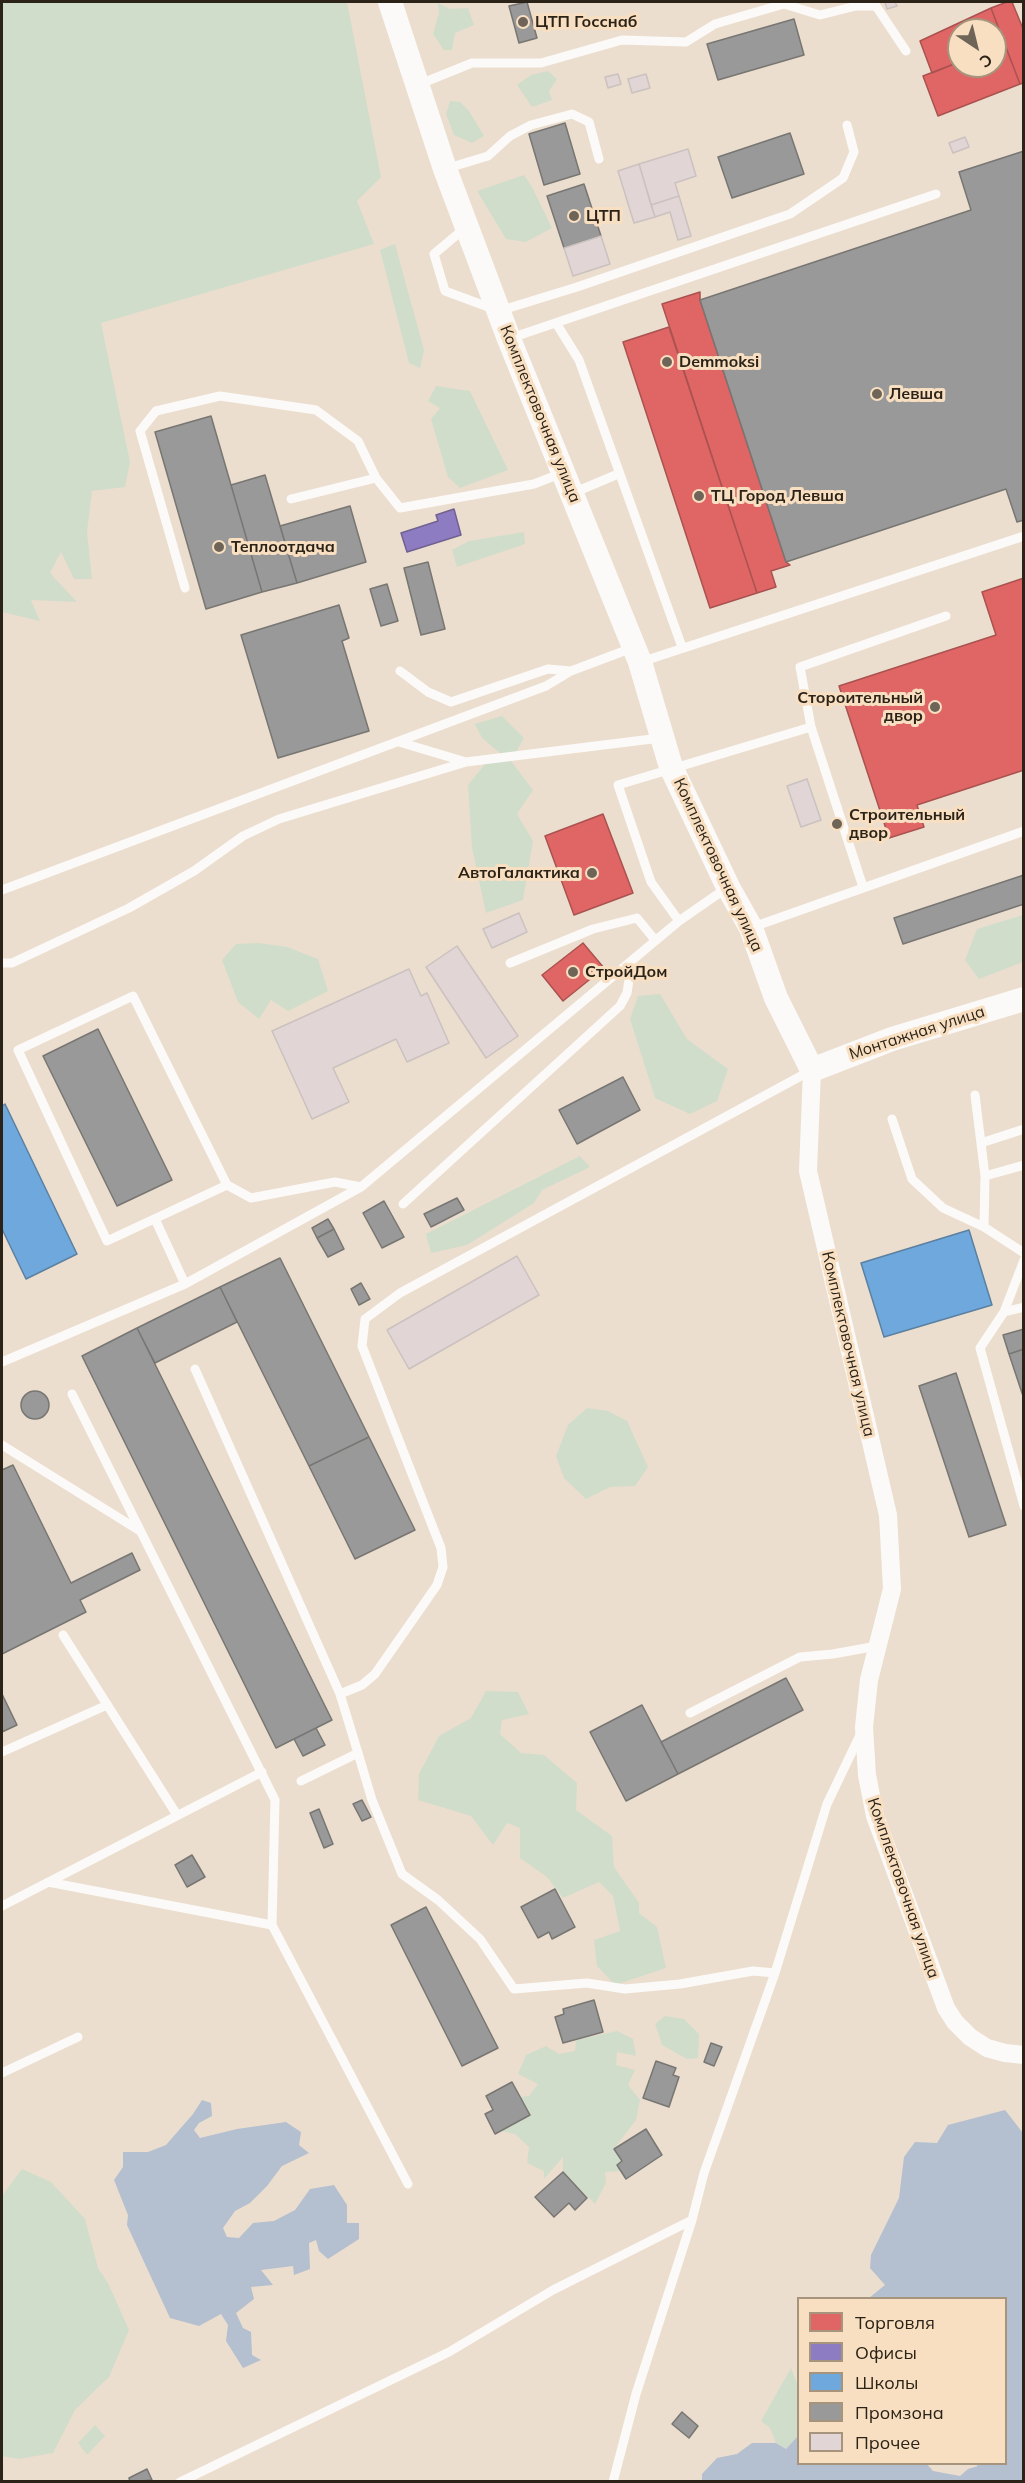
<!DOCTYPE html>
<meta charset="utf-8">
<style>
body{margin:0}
#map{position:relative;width:1025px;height:2483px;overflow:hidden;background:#ebdece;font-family:Mulish,sans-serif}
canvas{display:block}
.frame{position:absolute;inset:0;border:3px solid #2c2318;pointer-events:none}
.legend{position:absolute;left:797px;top:2297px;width:210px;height:168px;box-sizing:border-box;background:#f8dfc1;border:2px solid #a6947d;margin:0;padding:8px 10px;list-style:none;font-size:18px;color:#2c2318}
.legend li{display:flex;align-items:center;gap:12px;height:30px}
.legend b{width:30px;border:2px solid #a6947d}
.north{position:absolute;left:947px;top:18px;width:60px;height:60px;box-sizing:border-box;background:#f8dfc1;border:2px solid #a6947d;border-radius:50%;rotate:145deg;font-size:16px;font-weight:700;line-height:24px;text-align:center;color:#2c2318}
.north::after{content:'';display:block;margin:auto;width:21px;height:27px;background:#6f6458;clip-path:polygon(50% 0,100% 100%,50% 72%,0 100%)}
</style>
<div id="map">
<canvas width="1025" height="2483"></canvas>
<div class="frame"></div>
<ul class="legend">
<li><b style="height:16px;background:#e06666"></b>Торговля</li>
<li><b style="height:16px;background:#8e7cc3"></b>Офисы</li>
<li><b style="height:16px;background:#6fa8dc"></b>Школы</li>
<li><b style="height:16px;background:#999"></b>Промзона</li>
<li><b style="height:16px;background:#e1d6d5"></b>Прочее</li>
</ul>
<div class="north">С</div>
</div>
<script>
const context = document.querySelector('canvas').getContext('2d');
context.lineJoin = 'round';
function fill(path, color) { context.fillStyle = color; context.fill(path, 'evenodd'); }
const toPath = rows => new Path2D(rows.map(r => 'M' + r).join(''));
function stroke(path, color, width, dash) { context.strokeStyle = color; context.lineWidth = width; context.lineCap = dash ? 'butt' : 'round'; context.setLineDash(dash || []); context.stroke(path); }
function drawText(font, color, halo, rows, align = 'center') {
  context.font = font + ' Mulish,sans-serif'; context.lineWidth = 6; context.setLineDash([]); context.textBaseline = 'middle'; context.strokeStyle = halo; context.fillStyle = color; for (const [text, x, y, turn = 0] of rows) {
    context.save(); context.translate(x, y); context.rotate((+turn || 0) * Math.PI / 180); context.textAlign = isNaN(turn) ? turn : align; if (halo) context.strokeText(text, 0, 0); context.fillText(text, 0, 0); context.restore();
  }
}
const green = toPath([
 [2,2,347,2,381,177,357,201,374,244,101,323,130,462,125,487,92,491,87,532,92,579,74,579,61,552,50,573,77,602,31,600,40,621,2,612],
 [438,3,450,9,468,8,474,25,455,33,452,50,444,50,433,34,439,13],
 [548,71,557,79,549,91,552,100,532,107,517,85,531,75],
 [450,101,460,102,469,111,484,136,472,143,454,135,446,114],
 [524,175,532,187,552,228,526,242,506,239,477,191],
 [395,244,424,350,420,368,409,363,380,250],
 [436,386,470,391,508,470,460,488,448,477,431,419,440,408,428,401],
 [524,532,525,544,457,567,452,550,469,541],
 [502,716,524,738,511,761,533,790,517,814,533,841,523,900,486,913,472,848,468,785,486,763,501,754,482,738,475,724],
 [1023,915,1023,962,979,979,965,960,977,929],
 [259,943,287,947,318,959,328,991,288,1011,271,1000,259,1019,238,1002,222,960,236,944],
 [660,994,687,1039,728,1069,717,1101,690,1114,655,1098,630,1019,638,996],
 [580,1156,590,1167,542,1190,534,1203,467,1245,431,1253,426,1234],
 [587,1408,608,1411,627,1421,648,1467,635,1486,610,1487,586,1499,564,1478,556,1456,568,1425],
 [486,1691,518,1692,529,1714,502,1720,500,1734,521,1753,544,1755,577,1783,576,1810,612,1836,614,1867,639,1903,639,1913,657,1927,666,1968,615,1985,597,1966,594,1940,620,1931,613,1896,599,1882,563,1898,547,1877,520,1858,520,1828,507,1823,493,1845,471,1816,418,1800,419,1774,439,1736,471,1718],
 [665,2016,684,2019,699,2034,698,2058,687,2059,662,2045,655,2024],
 [617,2031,633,2039,636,2056,617,2052,616,2065,635,2070,628,2085,640,2100,636,2120,614,2149,622,2161,617,2165,621,2171,605,2172,606,2183,595,2204,563,2172,563,2157,544,2179,544,2171,527,2163,529,2147,515,2134,501,2131,530,2115,520,2097,529,2096,538,2084,518,2074,526,2055,546,2046,559,2054,575,2051,576,2040],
 [22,2169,51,2182,85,2219,98,2268,108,2283,129,2330,109,2377,75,2410,53,2453,19,2459,2,2456,2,2196],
 [791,2368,798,2386,798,2436,786,2449,776,2443,770,2428,761,2421],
 [95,2425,105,2436,87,2455,78,2443]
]);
const water = toPath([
 [202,2100,211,2103,212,2116,199,2123,194,2130,200,2138,237,2129,286,2122,301,2132,299,2145,309,2153,282,2166,267,2186,250,2203,235,2211,223,2228,227,2237,239,2238,253,2223,274,2221,295,2210,310,2189,334,2185,347,2205,347,2223,359,2223,359,2239,328,2259,319,2251,316,2240,309,2243,310,2269,294,2275,293,2266,261,2270,273,2285,251,2287,254,2299,236,2313,243,2328,251,2332,252,2355,261,2360,243,2368,226,2341,228,2325,221,2314,199,2326,170,2318,127,2225,128,2215,114,2180,123,2167,123,2152,148,2152,166,2145,193,2114],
 [1005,2110,1023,2133,1023,2481,702,2481,702,2474,717,2458,737,2454,752,2443,776,2443,786,2449,798,2436,798,2464,927,2464,933,2471,960,2476,968,2469,978,2466,975,2464,1006,2464,1006,2298,869,2298,885,2285,870,2268,871,2255,899,2198,904,2157,915,2142,937,2143,948,2125]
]);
const shops = toPath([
 [1007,2,1012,2,1024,31,1024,83,1020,84,991,8,1007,2],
 [991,8,1005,45,995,49,995,30,959,30,959,62,932,73,920,41,991,8],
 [1005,45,1020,84,938,116,923,76,959,62,959,66,995,66,995,49,1005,45],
 [700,292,700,300,786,562,790,565,771,571,776,587,757,593,662,304,700,292],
 [669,327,757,593,710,608,623,342,669,327],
 [1024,578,1024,770,917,805,924,827,889,838,839,686,996,635,982,592,1024,578],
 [603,814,633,893,574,915,545,836,603,814],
 [583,943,604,968,563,1001,542,975,583,943]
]);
const offices = toPath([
 [454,509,461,535,407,552,401,533,438,521,436,515,454,509]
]);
const schools = toPath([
 [5,1104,77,1254,26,1279,2,1229,2,1106,5,1104],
 [969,1230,992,1305,884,1337,861,1263,969,1230]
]);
const industry = toPath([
 [527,2,537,38,519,43,509,6,527,2],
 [794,19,804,55,718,80,707,44,794,19],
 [565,123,580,174,544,185,529,134,565,123],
 [790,133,804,174,732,198,718,157,790,133],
 [1024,151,1024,520,1017,522,1006,489,786,562,700,300,971,210,959,172,1024,151],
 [584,184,601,236,564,248,547,196,584,184],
 [211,416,262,592,206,609,155,432,211,416],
 [265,475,297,583,262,592,231,485,265,475],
 [350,506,366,562,297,583,280,526,350,506],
 [428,562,445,629,421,635,404,568,428,562],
 [387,584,398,621,381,626,370,589,387,584],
 [339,605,349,638,342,641,369,731,278,758,241,635,339,605],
 [1024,875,1024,904,903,944,894,918,1024,875],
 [98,1029,172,1180,117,1206,43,1056,98,1029],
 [623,1077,640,1110,577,1144,559,1110,623,1077],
 [457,1198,464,1210,431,1227,424,1214,457,1198],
 [384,1201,404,1237,382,1248,363,1213,384,1201],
 [328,1219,334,1229,317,1238,312,1228,328,1219],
 [334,1229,344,1249,328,1257,317,1238,334,1229],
 [280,1258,369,1437,309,1466,220,1287,280,1258],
 [361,1283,370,1299,359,1305,351,1289,361,1283],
 [220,1287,237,1322,155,1363,137,1328,220,1287],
 [137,1328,332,1720,276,1748,82,1356,137,1328],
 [1024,1329,1024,1349,1009,1354,1003,1335,1024,1329],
 [1024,1349,1024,1399,1009,1354,1024,1349],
 [956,1373,1006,1525,969,1537,919,1386,956,1373],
 '21 1405a14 14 0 1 1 28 0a14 14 0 1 1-28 0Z',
 [369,1437,415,1530,355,1559,309,1466,369,1437],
 [13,1465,71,1583,132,1553,140,1570,80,1600,86,1612,2,1654,2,1470,13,1465],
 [786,1678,803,1710,678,1774,661,1742,786,1678],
 [2,1694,17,1725,2,1732,2,1694],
 [642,1705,678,1774,626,1801,590,1732,642,1705],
 [316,1728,325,1745,303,1756,294,1739,316,1728],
 [362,1800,371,1817,362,1821,353,1804,362,1800],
 [319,1809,333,1844,324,1848,310,1813,319,1809],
 [192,1855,205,1877,187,1887,175,1865,192,1855],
 [555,1889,575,1927,552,1939,549,1932,538,1938,521,1907,555,1889],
 [426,1907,498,2048,462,2066,391,1925,426,1907],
 [594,2000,603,2032,563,2043,555,2017,564,2014,563,2009,594,2000],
 [711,2043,722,2047,714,2066,704,2062,711,2043],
 [656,2061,676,2068,673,2075,679,2077,669,2107,643,2098,656,2061],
 [512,2082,530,2115,495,2134,485,2114,493,2110,486,2096,512,2082],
 [646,2129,662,2155,626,2179,617,2165,622,2161,614,2149,646,2129],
 [563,2172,587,2198,575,2210,569,2203,554,2217,535,2197,563,2172],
 [682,2412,698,2426,689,2438,672,2424,682,2412],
 [147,2469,152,2480,130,2482,129,2478,147,2469]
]);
const building = toPath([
 [885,2,895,2,897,6,887,9,885,2],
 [618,74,621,84,608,88,605,77,618,74],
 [646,74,650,88,632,93,628,79,646,74],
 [965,137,969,147,953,153,949,143,965,137],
 [688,149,696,176,675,183,679,196,651,205,639,164,688,149],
 [639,164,655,217,634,223,618,171,639,164],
 [679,196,691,236,678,240,670,212,655,217,651,205,679,196],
 [601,236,610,264,573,276,564,248,601,236],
 [807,779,821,820,801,827,787,786,807,779],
 [519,913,527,932,492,948,483,929,519,913],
 [457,946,518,1036,486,1058,426,967,457,946],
 [409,969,421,996,427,993,449,1043,407,1062,396,1039,333,1068,349,1102,312,1119,272,1031,409,969],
 [517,1256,539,1295,409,1369,387,1330,517,1256]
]);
const service = toPath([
 [420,84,472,63,541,63,622,40,686,42,715,24,784,4,820,15,856,6,876,6,906,51],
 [445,169,488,156,510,136,531,125,572,114,589,122,599,159],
 [465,228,434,254,445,291,499,311,577,287,790,214,843,178,854,152,847,125],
 [556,323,579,360,682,647],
 [511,338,936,194],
 [573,493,618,474],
 [291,499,376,478],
 [185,588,140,431,156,411,220,396,316,410,358,441,376,478,400,508,534,484,562,473],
 [641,662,1024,536],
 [400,671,428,692,451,702,548,669,571,671],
 [811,727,800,667,946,616],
 [399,742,466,762],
 [2,890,546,686,571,671,632,648],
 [679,921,651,882,618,785,811,727,863,887],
 [753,927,1024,831],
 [2,963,12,963,129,908,194,871,243,836,279,819,466,762,660,738],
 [510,963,593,929,637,918,655,940],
 [975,1095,985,1176,984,1227],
 [892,1119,912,1179,943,1208,984,1227,1024,1253],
 [981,1143,1024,1129],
 [985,1176,1024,1165],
 [227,1185,107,1241,18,1050,133,996,227,1185,251,1198,335,1182,361,1187],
 [403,1204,620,1006,627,993,632,960],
 [155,1219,185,1284],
 [1024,1260,1004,1312,980,1348,1024,1506],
 [1004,1312,1024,1307],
 [2,1362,185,1284,361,1187,679,921,728,887],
 [195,1369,340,1694,358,1753,301,1781],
 [72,1394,275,1800,272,1925,408,2184],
 [2,1445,140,1531],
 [63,1635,177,1815],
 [340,1694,362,1685,375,1674,437,1585,443,1567,441,1548,362,1346,365,1319,400,1293,812,1070],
 [690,1713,800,1657,833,1654,877,1646],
 [2,1752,107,1705],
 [358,1753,372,1800,402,1874,438,1900,480,1939,514,1989,587,1983,625,1989,680,1984,753,1971,775,1973],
 [48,1882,272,1925],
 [2,1906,262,1772],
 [2,2073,78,2037],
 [180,2482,449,2352,553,2290,692,2220],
 [613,2482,636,2394,692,2220,704,2173,775,1973,827,1804,861,1733]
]);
const minor = toPath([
 [812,1070,808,1171,888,1515,892,1589,869,1680,864,1727,867,1775,875,1816,946,2008,955,2022,970,2037,987,2048,1005,2053,1024,2055]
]);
const tertiary = toPath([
 [390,2,445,169,509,339,640,662,671,767,728,887,751,928,776,998,812,1070,892,1039,1024,999]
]);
const markers = [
 [523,22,6,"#6f6458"],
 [574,216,6,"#6f6458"],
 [667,362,6,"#6f6458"],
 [877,394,6,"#6f6458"],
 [699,496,6,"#6f6458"],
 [219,547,6,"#6f6458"],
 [935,707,6,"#6f6458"],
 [837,824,6,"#6f6458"],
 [592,873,6,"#6f6458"],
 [573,972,6,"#6f6458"]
];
const poiNames = [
 ["ЦТП Госснаб",535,22],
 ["ЦТП",586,216],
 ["Demmoksi",679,362],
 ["Левша",889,394],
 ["ТЦ Город Левша",711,496],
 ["Теплоотдача",231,547],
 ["Стороительный",923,698,"right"],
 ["двор",923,716,"right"],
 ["Строительный",849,815],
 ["двор",849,833],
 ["АвтоГалактика",580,873,"right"],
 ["СтройДом",585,972]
];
const streetNames = [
 ["Комплектовочная улица",540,414,68],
 ["Комплектовочная улица",718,865,65],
 ["Монтажная улица",917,1033,-18],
 ["Комплектовочная улица",848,1344,77],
 ["Комплектовочная улица",903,1888,71]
];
fill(green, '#d1ddcb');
fill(water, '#b4bfcf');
fill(shops, '#e06666');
stroke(shops, '#aa524f', 1.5);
fill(offices, '#8e7cc3');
stroke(offices, '#716190', 1.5);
fill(schools, '#6fa8dc');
stroke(schools, '#5b80a1', 1.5);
fill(industry, '#999');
stroke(industry, '#787672', 1.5);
fill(building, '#e1d6d5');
stroke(building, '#cbc1bf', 1.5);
stroke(service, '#fcfaf8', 9);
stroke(minor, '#fcfaf8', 18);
stroke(tertiary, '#fcfaf8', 24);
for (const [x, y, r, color] of markers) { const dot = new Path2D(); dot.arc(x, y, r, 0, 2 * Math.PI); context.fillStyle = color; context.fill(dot); stroke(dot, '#f8dfc1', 2); }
drawText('bold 16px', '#2c2318', '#f8dfc1', poiNames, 'left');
drawText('16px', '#2c2318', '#f8dfc1', streetNames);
</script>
